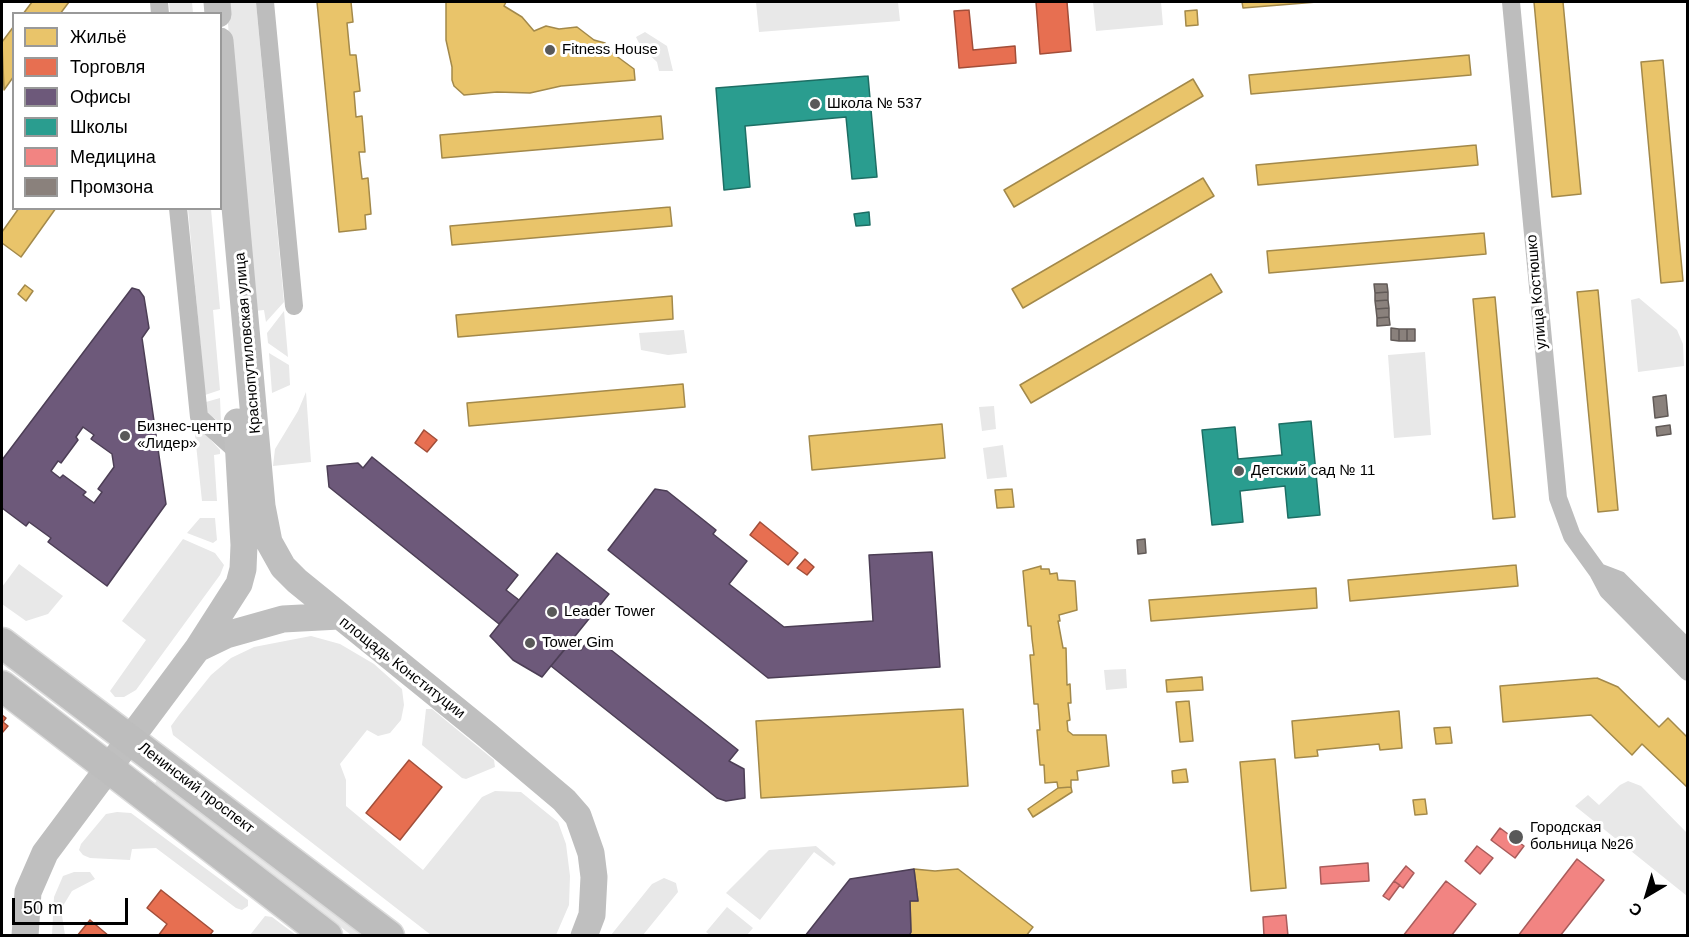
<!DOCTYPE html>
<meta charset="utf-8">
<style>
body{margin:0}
#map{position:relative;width:1689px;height:937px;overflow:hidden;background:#fff;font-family:Arial,sans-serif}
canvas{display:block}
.frame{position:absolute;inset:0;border:3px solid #000;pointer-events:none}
.legend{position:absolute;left:12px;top:12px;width:210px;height:198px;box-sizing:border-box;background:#fff;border:2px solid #999;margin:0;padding:8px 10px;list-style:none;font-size:18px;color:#000}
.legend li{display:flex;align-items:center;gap:12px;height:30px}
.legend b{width:30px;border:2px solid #999}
.north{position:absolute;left:1617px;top:865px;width:60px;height:60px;-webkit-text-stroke:4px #fff;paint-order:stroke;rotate:218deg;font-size:16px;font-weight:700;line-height:24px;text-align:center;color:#000}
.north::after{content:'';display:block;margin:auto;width:21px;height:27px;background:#000;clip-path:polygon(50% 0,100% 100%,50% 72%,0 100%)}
.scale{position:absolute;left:12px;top:898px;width:116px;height:27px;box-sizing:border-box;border:3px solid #000;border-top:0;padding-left:8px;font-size:18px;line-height:21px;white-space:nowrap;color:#000;-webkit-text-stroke:4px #fff;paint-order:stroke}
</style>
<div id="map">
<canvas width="1689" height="937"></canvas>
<div class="frame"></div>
<ul class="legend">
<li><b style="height:16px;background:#e9c46a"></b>Жильё</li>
<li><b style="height:16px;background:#e76f51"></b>Торговля</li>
<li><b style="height:16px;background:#6d597a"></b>Офисы</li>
<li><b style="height:16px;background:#2a9d8f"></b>Школы</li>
<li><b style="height:16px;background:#f28482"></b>Медицина</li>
<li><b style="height:16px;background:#8a817c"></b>Промзона</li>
</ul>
<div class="north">С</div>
<div class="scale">50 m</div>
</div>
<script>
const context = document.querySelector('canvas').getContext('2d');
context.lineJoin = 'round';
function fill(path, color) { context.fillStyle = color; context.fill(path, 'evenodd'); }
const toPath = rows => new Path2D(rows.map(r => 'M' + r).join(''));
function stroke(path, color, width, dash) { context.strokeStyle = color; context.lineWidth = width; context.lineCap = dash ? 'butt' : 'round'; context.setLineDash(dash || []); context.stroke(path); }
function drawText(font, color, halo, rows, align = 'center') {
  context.font = font + ' Arial,sans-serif'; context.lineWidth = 6; context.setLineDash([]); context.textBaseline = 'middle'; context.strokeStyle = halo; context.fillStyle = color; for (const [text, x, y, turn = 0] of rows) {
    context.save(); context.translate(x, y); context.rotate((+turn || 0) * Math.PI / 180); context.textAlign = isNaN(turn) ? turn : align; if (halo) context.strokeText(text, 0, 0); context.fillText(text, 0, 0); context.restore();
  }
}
const green = toPath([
 [169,2,192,2,193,13,170,13],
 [226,2,256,2,284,302,266,322,264,310,254,311],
 [756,2,898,2,900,21,759,32],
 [1093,2,1161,2,1163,25,1096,31],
 [645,32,667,46,673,71,659,71,657,62,641,47,636,37],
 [188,209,211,209,220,309,213,310,220,390,205,395],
 [1639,298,1677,330,1683,344,1684,366,1638,372,1631,300],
 [284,311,288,357,268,343,267,333],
 [684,330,687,353,668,355,641,350,639,333],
 [1425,352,1431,435,1394,438,1388,355],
 [269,353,289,365,290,385,272,393],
 [306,392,311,462,273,466,275,449,298,411],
 [220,398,221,423,207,413,206,402],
 [994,406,996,429,982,431,979,407],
 [197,425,220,450,220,454,214,455,217,501,202,501,195,435],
 [1003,445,1007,477,987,479,983,448],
 [200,518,215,518,217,540,213,543,187,533],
 [183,539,215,553,224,565,220,575,136,690,124,697,115,697,110,691,146,640,122,621],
 [19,564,63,596,48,614,26,621,2,604,2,587],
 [311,636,340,644,374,664,402,689,404,705,401,720,390,733,378,736,367,730,340,764,346,780,346,806,423,870,482,797,495,791,521,792,558,822,566,844,570,876,569,905,556,935,431,935,173,735,171,726,179,715,211,675,231,658,254,647],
 [1126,669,1127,688,1106,690,1104,670],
 [426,709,432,709,494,760,495,767,466,779,462,778,422,745],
 [161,775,367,935,351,935,155,783],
 [1628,781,1641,786,1687,833,1687,896,1575,806,1588,795,1599,805,1620,785],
 [117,812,131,813,248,900,248,906,242,910,236,908,156,848,132,849,130,860,90,858,83,855,79,850,81,844,106,814],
 [816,846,836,863,833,866,814,852,760,920,726,893,769,850],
 [74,872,90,872,95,879,72,891,61,909,65,935,52,935,54,897,63,876],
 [664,878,676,883,678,892,643,935,611,935,652,884],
 [727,907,753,928,747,935,710,935,706,932],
 [265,916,272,917,296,935,250,935]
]);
const homes = toPath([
 [32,2,69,2,60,14,23,14,32,2],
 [317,2,351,2,353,22,347,23,350,55,356,55,360,91,354,92,356,117,362,116,365,152,359,152,362,179,368,178,371,214,365,215,366,229,339,232,317,2],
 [446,2,506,2,504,6,522,17,534,31,546,26,559,29,577,27,594,40,605,43,611,52,634,69,635,80,561,86,530,93,497,92,464,95,454,86,452,80,452,67,446,40,446,2],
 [1242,2,1317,2,1243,8,1242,2],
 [1534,2,1563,2,1581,194,1552,197,1534,2],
 [1197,10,1198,25,1186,26,1185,11,1197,10],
 [14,26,14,76,4,90,2,42,14,26],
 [1469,55,1471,75,1251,94,1249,75,1469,55],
 [1663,60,1683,281,1661,283,1641,62,1663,60],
 [1193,79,1203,96,1014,207,1004,190,1193,79],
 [661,116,663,139,442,158,440,135,661,116],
 [1476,145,1478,165,1258,185,1256,165,1476,145],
 [1203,178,1214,196,1023,308,1012,289,1203,178],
 [670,207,672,226,452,245,450,226,670,207],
 [19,208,56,208,21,257,2,243,2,232,19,208],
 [1484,233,1486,254,1269,273,1267,251,1484,233],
 [1211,274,1222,292,1031,403,1020,385,1211,274],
 [25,285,33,291,26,301,18,294,25,285],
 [1598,290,1618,510,1598,512,1577,292,1598,290],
 [672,296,673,319,458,337,456,315,672,296],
 [1495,297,1515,517,1493,519,1473,299,1495,297],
 [683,384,685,407,469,426,467,403,683,384],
 [942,424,945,458,812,470,809,436,942,424],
 [1012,489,1014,507,997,508,995,490,1012,489],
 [1516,565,1518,586,1350,601,1348,580,1516,565],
 [1041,566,1041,569,1049,569,1050,574,1057,573,1058,580,1075,581,1077,610,1059,615,1060,621,1058,621,1063,648,1066,648,1067,685,1070,684,1071,703,1068,703,1070,720,1067,721,1068,731,1073,735,1106,735,1109,766,1077,771,1078,780,1071,780,1071,787,1058,788,1057,782,1045,783,1044,765,1040,765,1037,730,1040,730,1038,704,1034,704,1030,655,1034,655,1032,639,1031,626,1028,626,1023,571,1041,566],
 [1316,588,1317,608,1151,621,1149,600,1316,588],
 [1202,677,1203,690,1167,692,1166,680,1202,677],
 [1597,678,1618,687,1659,727,1668,718,1688,738,1688,788,1642,744,1632,755,1591,715,1503,722,1500,686,1597,678],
 [1189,701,1193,741,1180,742,1176,702,1189,701],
 [963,709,968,786,761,798,756,721,963,709],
 [1399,711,1402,748,1380,750,1379,744,1317,750,1318,756,1295,758,1292,721,1399,711],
 [1450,727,1452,743,1436,744,1434,728,1450,727],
 [1275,759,1286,888,1251,891,1240,762,1275,759],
 [1186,769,1188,782,1173,783,1172,771,1186,769],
 [1071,787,1072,792,1033,817,1028,809,1058,788,1071,787],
 [1425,799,1427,814,1415,815,1413,800,1425,799],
 [914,869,935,871,958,869,1033,927,1026,936,909,936,911,932,910,901,918,901,914,869]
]);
const shops = toPath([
 [1036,2,1067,2,1071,51,1040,54,1036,2],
 [969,10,973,50,1015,46,1016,63,959,68,954,11,969,10],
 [424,430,437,440,427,452,415,443,424,430],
 [760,522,798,553,788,565,750,535,760,522],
 [805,559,814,567,807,575,797,568,805,559],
 [2,715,6,718,3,722,8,726,2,733,2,715],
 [409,760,442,787,400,840,366,813,409,760],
 [161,890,213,931,209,936,158,936,167,924,147,908,161,890],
 [90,920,109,936,77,936,90,920]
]);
const offices = toPath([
 [132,288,139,290,144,297,149,328,142,338,166,504,107,586,48,542,51,538,29,522,26,526,2,508,2,460,132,288],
 [83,427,94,435,91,439,112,454,114,467,98,489,102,492,94,503,83,495,86,492,63,475,60,478,51,471,58,461,61,463,78,440,76,437,83,427],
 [372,457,518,575,506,590,519,600,499,624,329,487,327,466,358,463,363,468,372,457],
 [655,489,667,491,716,530,713,534,747,561,729,584,784,627,873,621,869,555,932,552,940,667,768,678,608,550,655,489],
 [557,553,609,594,542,677,513,660,490,636,557,553],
 [592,635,738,750,729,761,744,769,745,798,726,801,717,798,551,666,571,642,581,650,592,635],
 [914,869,918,901,910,901,911,932,909,936,805,936,850,879,914,869]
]);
const schools = toPath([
 [868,76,877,177,852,179,846,117,745,126,750,187,724,190,716,88,868,76],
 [869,212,870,225,856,226,854,214,869,212],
 [1311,421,1320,515,1288,518,1285,486,1240,491,1243,522,1212,525,1202,430,1235,427,1238,459,1282,455,1279,424,1311,421]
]);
const health = toPath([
 [1500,828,1524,846,1515,858,1491,840,1500,828],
 [1477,846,1493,858,1480,874,1465,861,1477,846],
 [1577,859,1604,880,1560,936,1518,936,1577,859],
 [1368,863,1369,881,1321,884,1320,867,1368,863],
 [1406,866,1414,873,1403,888,1394,881,1406,866],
 [1394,881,1400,885,1389,900,1383,896,1394,881],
 [1446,881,1476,904,1451,936,1403,936,1446,881],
 [1286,915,1288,936,1264,936,1263,917,1286,915]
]);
const industry = toPath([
 [1374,284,1387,284,1388,292,1375,293,1374,284],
 [1388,292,1388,300,1375,301,1375,293,1388,292],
 [1388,300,1389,308,1376,309,1375,301,1388,300],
 [1389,308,1389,317,1377,318,1376,309,1389,308],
 [1389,317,1390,325,1377,326,1377,318,1389,317],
 [1391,328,1399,329,1399,341,1391,340,1391,328],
 [1399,329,1407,329,1407,341,1399,341,1399,329],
 [1407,329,1415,329,1415,341,1407,341,1407,329],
 [1666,395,1668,416,1655,418,1653,397,1666,395],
 [1670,425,1671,434,1657,436,1656,427,1670,425],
 [1145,539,1146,553,1138,554,1137,540,1145,539]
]);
const street = toPath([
 [159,2,160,14],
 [265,2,294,306],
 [1511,2,1558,498,1572,536,1598,572,1608,591,1688,672],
 [178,208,199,417,239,453],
 [1598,572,1619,580,1688,649]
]);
const secondary = toPath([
 [217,2,218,14],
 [220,41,262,506,269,542,283,567,297,581,487,735,564,800,578,816,591,853,594,877,592,915,584,936],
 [199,648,226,635,283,619,339,616],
 [25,936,28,892,45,853,198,648,239,584,243,569,244,545,237,422]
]);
const primary = toPath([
 [2,643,389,936],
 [2,686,327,936]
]);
const markers = [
 [550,50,6,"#595959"],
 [815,104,6,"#595959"],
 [125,436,6,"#595959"],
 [1239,471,6,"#595959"],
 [552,612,6,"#595959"],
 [530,643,6,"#595959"],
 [1516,837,8,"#595959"]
];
const poiNames = [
 ["Fitness House",562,50],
 ["Школа № 537",827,104],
 ["Бизнес-центр",137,427],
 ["«Лидер»",137,444],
 ["Детский сад № 11",1251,471],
 ["Leader Tower",564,612],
 ["Tower Gim",542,643],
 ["Городская",1530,828],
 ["больница №26",1530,845]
];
const streetNames = [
 ["улица Костюшко",1537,292,-95],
 ["Краснопутиловская улица",248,343,-95],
 ["площадь Конституции",402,668,38],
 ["Ленинский проспект",196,788,37]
];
fill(green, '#e8e8e8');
fill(homes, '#e9c46a');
stroke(homes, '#a3894a', 1.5);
fill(shops, '#e76f51');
stroke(shops, '#a24e39', 1.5);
fill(offices, '#6d597a');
stroke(offices, '#4c3e55', 1.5);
fill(schools, '#2a9d8f');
stroke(schools, '#1d6e64', 1.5);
fill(health, '#f28482');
stroke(health, '#a95c5b', 1.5);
fill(industry, '#8a817c');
stroke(industry, '#615a57', 1.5);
stroke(primary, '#dbdbdb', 33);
stroke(street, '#bdbdbd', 18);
stroke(secondary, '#bfbfbf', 27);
stroke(primary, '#bdbdbd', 30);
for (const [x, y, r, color] of markers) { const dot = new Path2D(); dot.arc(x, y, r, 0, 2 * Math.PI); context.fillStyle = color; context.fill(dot); stroke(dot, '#fff', 2); }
drawText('15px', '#000', '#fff', poiNames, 'left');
drawText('15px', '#000', '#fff', streetNames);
</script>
